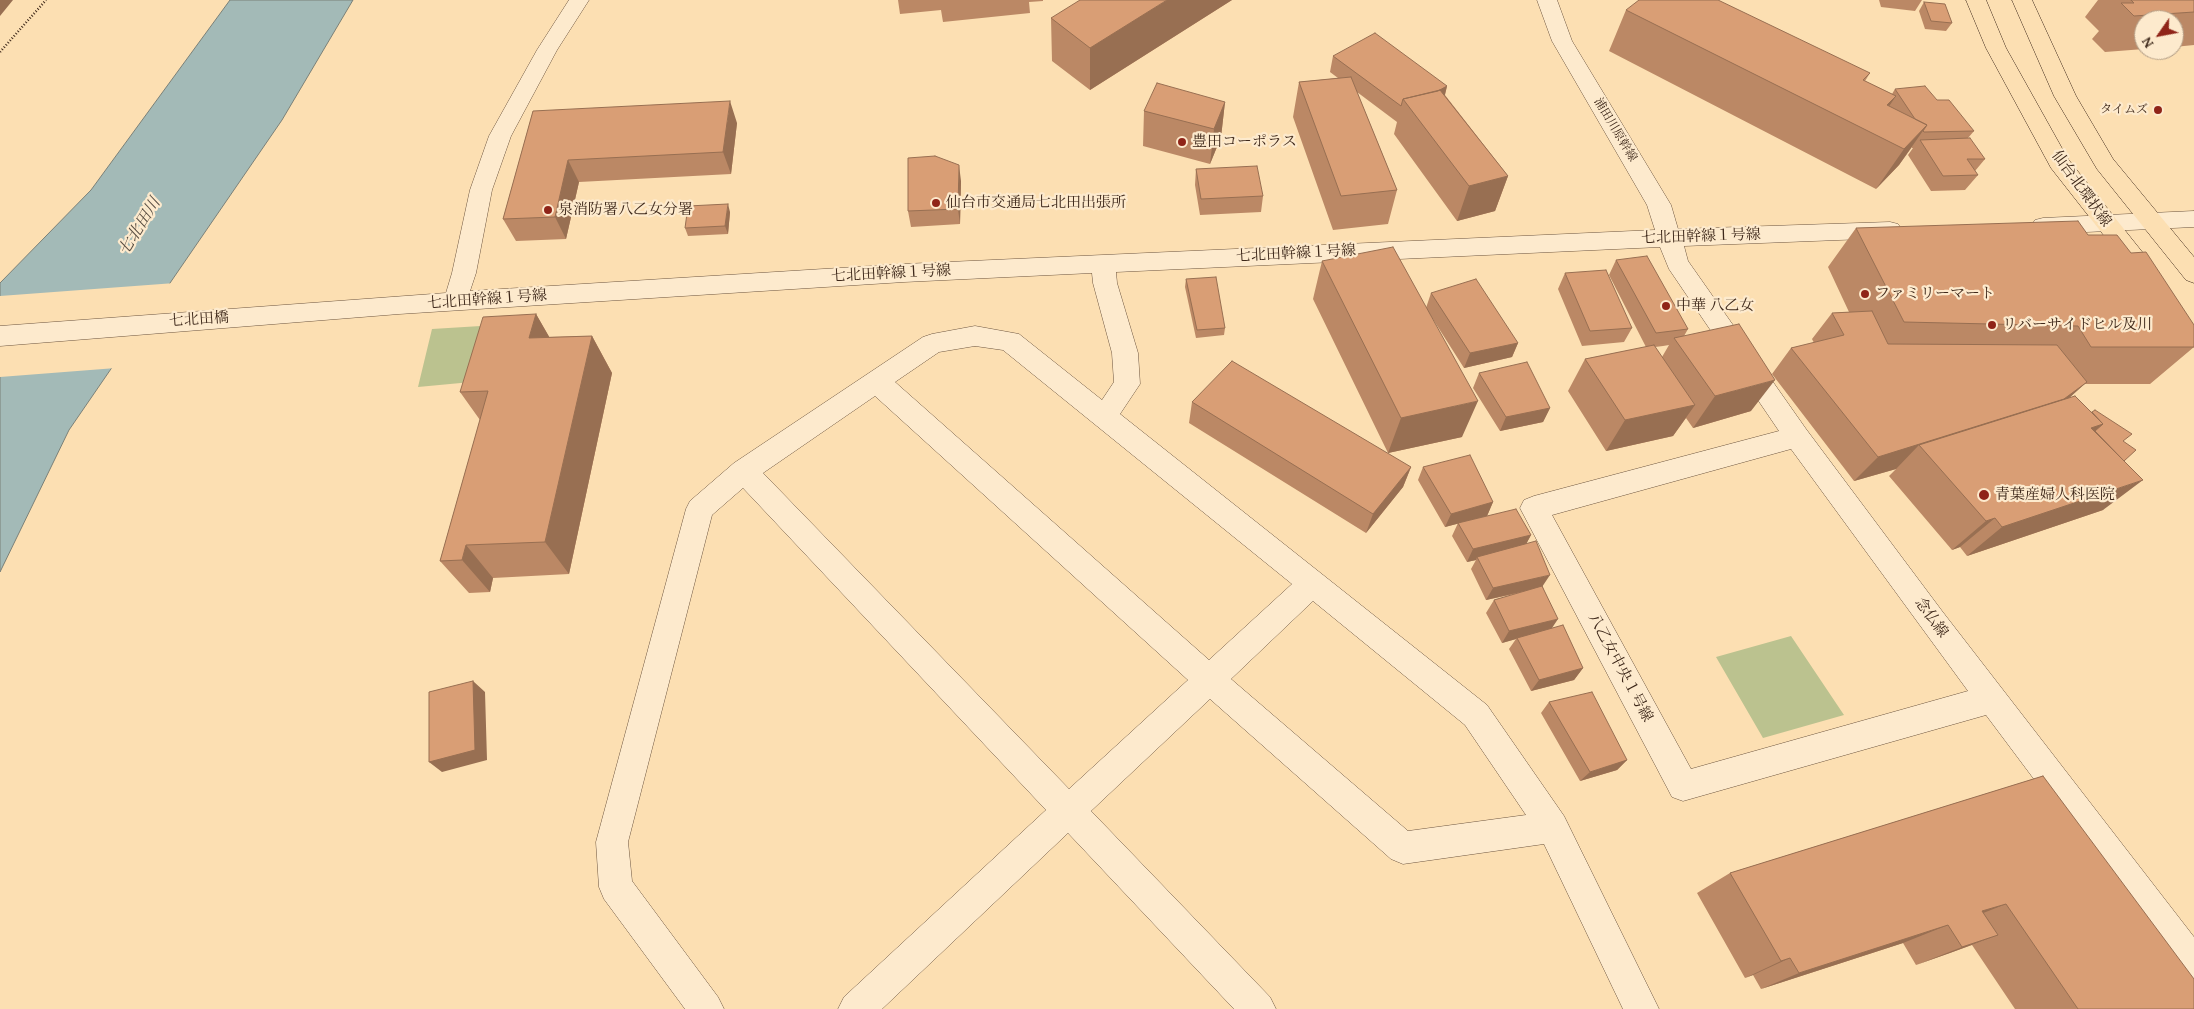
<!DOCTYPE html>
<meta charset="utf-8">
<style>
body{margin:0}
#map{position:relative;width:2194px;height:1009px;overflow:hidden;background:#fcdfb2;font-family:"Gentium Book Plus",serif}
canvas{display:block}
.north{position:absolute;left:2134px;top:10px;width:50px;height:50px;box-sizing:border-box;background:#fdeacd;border:1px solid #b19c85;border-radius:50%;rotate:237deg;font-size:14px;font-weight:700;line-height:20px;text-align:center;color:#3e281a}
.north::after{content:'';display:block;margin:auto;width:18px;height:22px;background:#8f2418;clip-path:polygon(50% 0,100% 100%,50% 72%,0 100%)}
</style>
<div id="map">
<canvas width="2194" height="1009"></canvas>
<div class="north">N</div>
</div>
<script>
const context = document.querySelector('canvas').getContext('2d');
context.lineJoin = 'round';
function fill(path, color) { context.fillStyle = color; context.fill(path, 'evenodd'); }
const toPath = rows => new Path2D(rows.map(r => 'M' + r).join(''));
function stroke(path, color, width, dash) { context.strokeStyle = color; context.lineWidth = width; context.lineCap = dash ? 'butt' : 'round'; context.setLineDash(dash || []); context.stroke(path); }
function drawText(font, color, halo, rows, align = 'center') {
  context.font = font + ' "Gentium Book Plus","Noto Serif JP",serif'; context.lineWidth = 4.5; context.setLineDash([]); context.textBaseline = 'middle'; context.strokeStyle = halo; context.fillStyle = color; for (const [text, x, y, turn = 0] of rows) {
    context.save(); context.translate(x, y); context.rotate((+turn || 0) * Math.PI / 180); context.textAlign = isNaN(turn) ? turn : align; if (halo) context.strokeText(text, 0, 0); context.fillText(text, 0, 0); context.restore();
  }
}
const green = toPath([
 [497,325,482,381,418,387,432,329],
 [1791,636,1844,715,1763,738,1716,657]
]);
const water = toPath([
 [230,0,353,0,282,120,69,430,0,572,0,283,91,190,230,0]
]);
const pier = toPath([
 [175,283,116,368,0,377,0,296]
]);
const path = toPath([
 [0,52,46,0]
]);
const minor = toPath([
 [569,0,589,0,557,50,511,136,492,190,476,273,470,291,904,264,1655,230,1647,205,1552,41,1537,0,1557,0,1572,41,1671,205,1678,229,1890,222,1898,224,1902,230,1898,236,1890,238,1684,246,1688,261,1806,429,1942,611,2194,937,2194,982,2182,977,1986,715,1683,801,1672,797,1520,508,1524,500,1534,496,1779,431,1669,269,1660,247,1116,272,1117,283,1138,353,1140,384,1120,414,1487,705,1564,816,1659,1009,1623,1009,1544,844,1403,864,1391,859,1210,699,1091,811,1270,997,1276,1009,1234,1009,1068,833,882,1009,838,1009,844,997,1046,810,743,488,712,515,628,842,632,881,718,997,724,1009,685,1009,604,899,599,887,596,842,686,509,690,501,734,463,923,337,932,334,975,326,1019,334,1102,400,1114,382,1112,353,1093,283,1092,273,904,282,399,314,0,346,0,326,446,293,452,273,470,190,489,136,537,50,569,0],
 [975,346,1003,350,1292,584,1209,660,895,382,939,352,975,346],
 [875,396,1188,680,1069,789,763,473,875,396],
 [1791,449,1968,691,1691,769,1552,515,1791,449],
 [1313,601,1465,725,1526,815,1408,831,1231,679,1313,601],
 [2194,211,2194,227,2043,234,2035,232,2031,226,2035,220,2043,218,2194,211]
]);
const major = toPath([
 [1966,0,1986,0,2006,48,2068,159,2147,258,2151,264,2147,270,2139,273,2131,270,2051,168,1986,48,1966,0],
 [2012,0,2032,0,2076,96,2113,159,2194,257,2194,283,2186,280,2097,169,2054,96,2012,0]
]);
const wall = toPath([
 [898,0,1043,0,1043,1,1029,2,1030,13,943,22,941,10,900,14],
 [1232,0,1090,90,1052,61,1051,18],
 [1879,0,1922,0,1915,11,1881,7],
 [2098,0,2194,0,2194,45,2174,47,2174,20,2144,20,2144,49,2105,52,2092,39,2099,31,2085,17],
 [1924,2,1952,23,1946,31,1925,29,1919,11],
 [1626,10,1870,73,1865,81,1892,94,1895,89,1937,100,1974,131,1968,138,1985,159,1975,171,1978,175,1965,190,1931,191,1908,155,1913,148,1912,148,1912,147,1899,165,1876,189,1609,51],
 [1333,56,1447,86,1445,95,1508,176,1495,211,1457,221,1394,134,1397,122,1357,92,1397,190,1388,224,1333,230,1293,117,1299,82,1338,78,1330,72],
 [1225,102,1221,137,1210,164,1143,146,1144,111],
 [533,111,737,123,731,174,579,182,566,239,516,241,503,219],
 [1196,169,1263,196,1261,212,1200,215,1195,185],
 [961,181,960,224,911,227,908,211],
 [730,212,728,234,688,236,685,228],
 [1856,228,2088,235,2194,347,2150,384,2084,384,2069,398,2092,412,2123,441,2124,461,2103,510,1967,556,1960,547,1952,550,1889,476,1896,469,1854,481,1772,374,1791,348,1814,343,1812,339,1832,313,1849,312,1828,267],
 [1616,260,1688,329,1684,336,1751,411,1693,428,1686,418,1673,436,1606,451,1568,391,1585,359,1646,347,1609,275],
 [1669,345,1662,357,1655,347,1663,346],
 [1322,261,1426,308,1431,293,1518,343,1512,357,1464,368,1429,313,1462,437,1388,453,1313,299],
 [1565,273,1632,328,1624,342,1582,346,1558,289],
 [1186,279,1225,328,1224,335,1196,338,1185,287],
 [536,314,549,337,592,336,612,373,569,574,493,578,490,592,469,593,440,561,480,420,460,392],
 [1479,373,1550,408,1543,422,1500,431,1473,388],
 [1192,402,1411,467,1403,487,1366,533,1189,423],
 [1423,467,1493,502,1487,516,1445,527,1418,480],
 [1458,523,1531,535,1526,544,1543,587,1552,628,1583,668,1574,680,1531,691,1509,649,1516,639,1502,643,1486,613,1494,600,1524,592,1486,600,1471,569,1476,560,1467,562,1452,536],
 [1549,702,1627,760,1617,770,1580,781,1541,713],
 [2043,776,2194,1009,2015,1009,1972,945,1916,965,1903,943,1761,989,1753,975,1745,978,1697,893,1730,873]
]);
const shadedWall = toPath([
 [0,0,13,0,0,16],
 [1167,0,1232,0,1090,90,1090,48],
 [1447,86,1443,102,1408,106],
 [1896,96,1871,133,1887,105],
 [730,101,737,123,731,174,723,152],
 [1225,102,1221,137,1210,164,1214,129],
 [1927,125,1899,165,1876,189,1904,149],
 [568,160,579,182,566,239,555,217],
 [959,165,961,181,960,224,958,209],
 [1508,176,1495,211,1457,221,1469,186],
 [728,204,730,212,728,234,725,226],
 [536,314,558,352,529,338],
 [592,336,612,373,569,574,545,542],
 [1518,343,1512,357,1464,368,1470,353],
 [1775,380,1751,411,1693,428,1715,396],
 [2087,382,2059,407,1919,445,1896,469,1854,481,1878,457],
 [1478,401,1462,437,1388,453,1401,418],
 [1695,405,1673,436,1606,451,1625,420],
 [1550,408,1543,422,1500,431,1506,417],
 [2103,424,2067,455,2091,428],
 [1411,467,1403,487,1366,533,1373,514],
 [2143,480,2103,510,1967,556,2002,527],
 [1493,502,1487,516,1445,527,1451,514],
 [1995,518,1960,547,1952,550,1986,521],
 [1531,535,1524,548,1477,557,1476,560,1467,562,1473,549],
 [466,545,493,578,490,592,462,560],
 [1550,575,1542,587,1486,600,1493,588],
 [1558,619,1550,631,1517,638,1516,639,1502,643,1509,631],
 [1583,668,1574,680,1531,691,1539,680],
 [473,681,485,692,487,760,442,772,429,762],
 [1627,760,1617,770,1580,781,1590,772],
 [2006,904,1958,923,1982,911],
 [1948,925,1903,943,1761,989,1799,973],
 [1998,935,1950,953,1916,965,1962,947],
 [1790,958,1753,975,1745,978,1781,961]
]);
const building = toPath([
 [1080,0,1167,0,1090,48,1051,18,1080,0],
 [1639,0,1718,0,1870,73,1863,80,1896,96,1887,105,1927,125,1904,149,1626,10,1639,0],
 [2131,0,2194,0,2194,12,2134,16,2121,3,2134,3,2131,0],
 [1924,2,1945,4,1952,23,1931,21,1924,2],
 [1375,33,1447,86,1438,91,1403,99,1401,106,1333,56,1375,33],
 [1351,77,1397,190,1341,196,1299,82,1351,77],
 [1157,83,1225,102,1214,129,1144,111,1157,83],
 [1925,86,1937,100,1949,100,1974,131,1924,132,1923,131,1927,125,1915,119,1895,89,1925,86],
 [1440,90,1508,176,1469,186,1403,99,1440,90],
 [730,101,723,152,568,160,555,217,503,219,533,111,730,101],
 [1970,138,1985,159,1967,159,1978,175,1943,176,1920,140,1970,138],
 [935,156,959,165,958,209,908,211,908,158,935,156],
 [1257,166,1263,196,1201,199,1196,169,1257,166],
 [728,204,725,226,685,228,688,206,728,204],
 [2078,221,2088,235,2117,235,2131,253,2146,252,2194,325,2194,347,2091,347,2078,326,1904,322,1856,228,2078,221],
 [1393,247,1478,401,1401,418,1322,261,1393,247],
 [1647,256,1688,329,1656,333,1616,260,1647,256],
 [1606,270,1632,328,1590,331,1565,273,1606,270],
 [1216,277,1225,328,1197,330,1186,279,1216,277],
 [1476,279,1518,343,1470,353,1431,293,1476,279],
 [1872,311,1888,344,2057,345,2087,382,2064,399,1878,457,1791,348,1844,335,1832,313,1872,311],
 [536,314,529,338,592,336,545,542,466,545,462,560,440,561,488,391,460,392,483,317,536,314],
 [1739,324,1775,380,1715,396,1674,338,1739,324],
 [1654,345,1695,405,1625,420,1585,359,1654,345],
 [1232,361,1411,467,1373,514,1192,402,1232,361],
 [1527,362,1550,408,1506,417,1479,373,1527,362],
 [2075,396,2103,424,2091,428,2143,480,2002,527,1995,518,1986,521,1919,445,2075,396],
 [2095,410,2132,434,2123,441,2136,450,2124,461,2095,431,2103,424,2092,412,2095,410],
 [1470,455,1493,502,1451,514,1423,467,1470,455],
 [1516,509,1531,535,1473,549,1458,523,1516,509],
 [1536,541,1550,575,1493,588,1477,557,1536,541],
 [1542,586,1558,619,1509,631,1494,600,1542,586],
 [1563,625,1583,668,1539,680,1517,638,1563,625],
 [473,681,475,750,429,762,429,692,473,681],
 [1592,692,1627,760,1590,772,1549,702,1592,692],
 [2043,776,2194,979,2194,1009,2078,1009,2006,904,1982,911,1998,935,1962,947,1948,925,1799,973,1790,958,1781,961,1730,873,2043,776]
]);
const markers = [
 [2158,110,5,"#8f2418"],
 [1182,142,5,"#8f2418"],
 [936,203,5,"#8f2418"],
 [548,210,5,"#8f2418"],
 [1865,294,5,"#8f2418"],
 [1666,306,5,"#8f2418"],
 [1992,325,5,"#8f2418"],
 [1984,495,6,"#8f2418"]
];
const farPoinames = [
 ["タイムズ",2148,110]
];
const farStreetnames = [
 ["浦田川原幹線",1615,130,59]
];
const poiNames = [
 ["豊田コーポラス",1192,142],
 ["仙台市交通局七北田出張所",946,203],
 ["泉消防署八乙女分署",558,210],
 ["ファミリーマート",1875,294],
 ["中華 八乙女",1676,306],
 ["リバーサイドヒル及川",2002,325],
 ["青葉産婦人科医院",1995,495]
];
const streetNames = [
 ["仙台北環状線",2081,189,54],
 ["七北田幹線１号線",1701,237,-2],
 ["七北田幹線１号線",1296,254,-3],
 ["七北田幹線１号線",891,274,-3],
 ["七北田幹線１号線",487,300,-4],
 ["七北田橋",199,320,-4],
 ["念仏線",1931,618,54],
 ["八乙女中央１号線",1620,668,62]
];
const waterNames = [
 ["七北田川",140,227,-58]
];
fill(green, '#bbc28f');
fill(water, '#a3bab7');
stroke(water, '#7b8078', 1);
fill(pier, '#fcdfb2');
stroke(minor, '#6e5640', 1);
stroke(major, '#3e281a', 1);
stroke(path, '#3e281a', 2.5, [1, 2]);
fill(minor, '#fdeacd');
fill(major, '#fcdfb2');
fill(wall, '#bb8865');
fill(shadedWall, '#986f52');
fill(building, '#d99e75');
stroke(building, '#986f52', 1);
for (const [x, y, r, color] of markers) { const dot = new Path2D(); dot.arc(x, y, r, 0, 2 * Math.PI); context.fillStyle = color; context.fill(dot); stroke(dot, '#fdeacd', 2); }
drawText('12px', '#3e281a', '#fdeacd', farPoinames, 'right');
drawText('12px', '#3e281a', '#fdeacd', farStreetnames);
drawText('15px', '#3e281a', '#fdeacd', poiNames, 'left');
drawText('15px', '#3e281a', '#fdeacd', streetNames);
drawText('italic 16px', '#574c41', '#fdeacd', waterNames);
</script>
